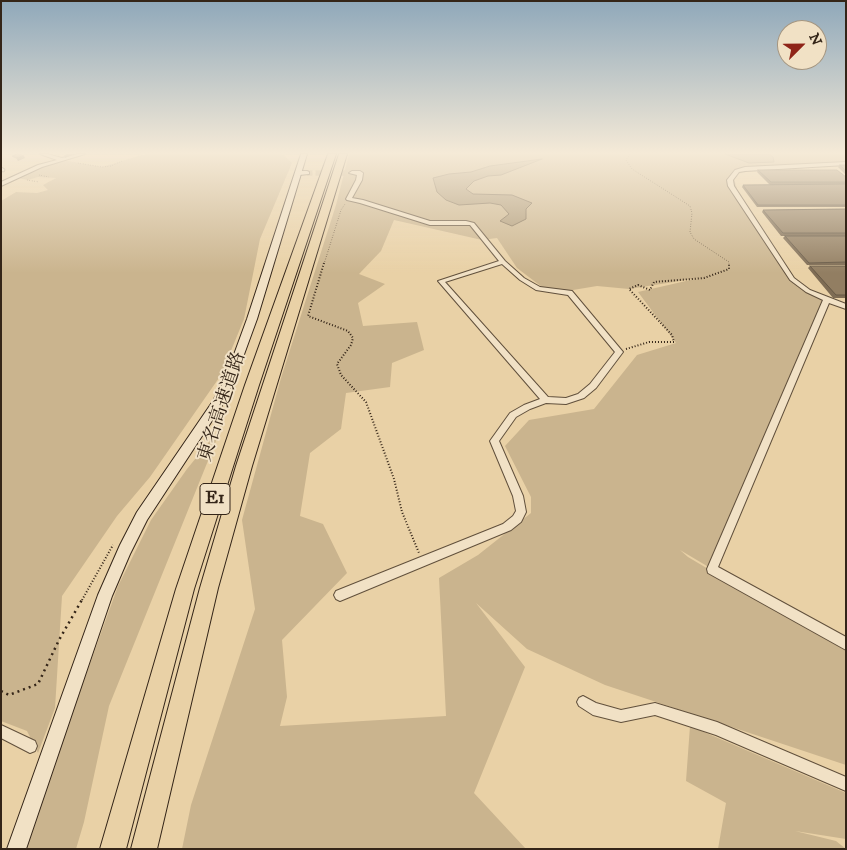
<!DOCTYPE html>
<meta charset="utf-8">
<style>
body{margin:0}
#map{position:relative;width:847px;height:850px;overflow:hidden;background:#e9d1a6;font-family:"IM FELL DW Pica",serif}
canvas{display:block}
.frame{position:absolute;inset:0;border:2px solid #342518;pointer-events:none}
.north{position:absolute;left:777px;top:20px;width:50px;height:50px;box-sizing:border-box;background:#f1e1c5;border:1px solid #a59680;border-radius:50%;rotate:67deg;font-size:14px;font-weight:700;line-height:20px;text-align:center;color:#342518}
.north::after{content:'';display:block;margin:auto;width:18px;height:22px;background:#8f2418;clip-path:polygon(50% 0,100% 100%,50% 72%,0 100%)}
</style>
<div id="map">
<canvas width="847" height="850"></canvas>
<div class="frame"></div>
<div class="north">N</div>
</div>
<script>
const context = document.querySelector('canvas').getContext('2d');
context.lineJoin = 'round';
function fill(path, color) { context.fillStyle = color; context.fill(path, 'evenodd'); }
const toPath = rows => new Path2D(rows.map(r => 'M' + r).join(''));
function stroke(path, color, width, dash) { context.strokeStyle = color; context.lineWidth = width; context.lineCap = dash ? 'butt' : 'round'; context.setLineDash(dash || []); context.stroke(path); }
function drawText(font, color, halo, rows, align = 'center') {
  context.font = font + ' "IM FELL DW Pica","Noto Serif JP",serif'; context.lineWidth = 4; context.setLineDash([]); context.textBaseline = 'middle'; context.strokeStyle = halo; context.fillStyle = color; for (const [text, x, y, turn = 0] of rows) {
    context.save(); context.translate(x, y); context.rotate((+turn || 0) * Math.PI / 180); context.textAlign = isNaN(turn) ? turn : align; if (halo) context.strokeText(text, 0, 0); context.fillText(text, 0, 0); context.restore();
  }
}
const green = toPath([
 [145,154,282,154,292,163,260,239,244,319,221,375,150,477,117,516,62,596,55,708,38,753,27,731,1,721,1,201,16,192,37,193,48,190,43,185,56,178,38,177,28,180,18,178,40,166,63,160,102,167],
 [349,154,846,154,846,163,768,167,733,175,740,199,792,279,827,300,712,569,680,550,688,557,846,651,846,765,605,685,527,649,476,603,525,667,474,793,526,849,182,849,191,805,255,609,242,520,281,378,336,205],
 [394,220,482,240,497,238,517,268,542,287,567,291,597,286,629,289,699,278,638,292,676,343,637,355,594,409,529,420,505,446,531,497,531,513,478,555,439,578,446,716,280,726,287,697,282,640,347,573,323,524,300,516,310,453,341,429,346,393,390,387,392,363,424,350,417,322,363,326,358,303,385,284,359,274,381,251],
 [222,426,109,706,84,822,76,849,23,849,118,586,151,520,187,469],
 [690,726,846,793,846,839,795,831,836,841,846,849,718,849,726,803,686,781]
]);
const water = toPath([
 [725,154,769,154,773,157,774,162,749,163,725,154],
 [542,159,501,175,488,176,474,181,466,189,473,194,512,195,532,203,526,209,526,219,512,226,500,221,509,214,501,205,490,203,459,205,446,200,437,192,433,178,449,174,471,172,490,166,542,159]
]);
const streetTunnel = toPath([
 [307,173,352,173]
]);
const pathFar2 = toPath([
 [630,154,626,160,632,169,690,206,692,213,690,232,694,239,729,262,729,264],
 [78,163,102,167,111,166,122,161],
 [39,175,49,177],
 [27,180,39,182],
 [324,264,341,210,345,204]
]);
const pathFar1 = toPath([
 [324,263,308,316,348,331,353,338,351,345,337,364,341,375,366,402,394,479,402,512,419,553],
 [626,349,649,342,674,342,672,335,629,289,638,285,650,290,654,282,704,278,729,269,729,263],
 [82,600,113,545]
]);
const path = toPath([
 [1,691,9,695,38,684,59,640,83,598]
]);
const lane = toPath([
 [1,169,3,170]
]);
const street = toPath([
 [40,154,47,154,62,158,78,154,85,154,42,167,1,186,1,182,38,165,57,160,40,154],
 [846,162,846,165,745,171,739,172,733,180,734,186,794,278,810,290,846,304,846,309,829,303,718,567,846,637,846,650,708,573,707,569,823,300,806,292,790,280,728,186,727,180,735,170,745,167,846,162],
 [307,171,309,172,309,174,299,175,296,173,299,171,307,171],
 [360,171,363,173,362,180,352,198,363,200,430,221,466,221,474,223,505,261,524,278,540,287,572,291,623,352,596,388,584,398,566,404,546,403,530,409,516,417,499,441,523,496,526,512,521,522,511,530,340,601,336,599,334,595,336,591,503,524,513,516,516,511,513,496,490,441,510,413,524,405,540,399,438,281,499,261,470,225,430,225,360,203,347,200,346,199,356,180,357,175,349,173,352,171,360,171],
 [502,264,520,280,536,290,568,295,615,352,590,384,578,394,566,398,548,397,445,282,502,264],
 [583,696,596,703,621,710,655,703,717,722,846,777,846,791,716,735,655,715,621,722,593,715,579,706,577,702,579,698,583,696],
 [1,725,35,741,37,746,35,751,30,753,1,738,1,725]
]);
const secondary = toPath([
 [301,154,307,154,257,319,235,379,221,407,147,520,130,554,112,596,26,849,7,849,98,595,120,545,137,512,213,401,225,379,247,319,301,154]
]);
const highway = toPath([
 [328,154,336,154,259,385,194,589,126,849,100,849,176,589,245,385,328,154],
 [339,154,347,154,252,466,218,588,157,849,131,849,200,588,236,466,339,154]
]);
const wall = toPath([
 [840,165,846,165,846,175,838,167],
 [758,170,846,177,846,207,757,207,742,187,743,185,770,185,757,172],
 [846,209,846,236,781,236,762,212,763,210],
 [785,236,846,236,846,265,807,265,783,238],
 [810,266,846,266,846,298,833,298,808,268]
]);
const shadedWall = toPath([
 [67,154,74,154,65,158,64,155],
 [24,156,25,158,18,161,16,158]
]);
const building = toPath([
 [17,154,20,154,24,156,16,158,12,156,17,154],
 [840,165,846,165,846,171,840,165],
 [758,170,837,170,846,177,846,182,771,182,758,170],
 [846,184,846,205,758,205,743,185,846,184],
 [846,209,846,233,783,233,763,210,846,209],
 [785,236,846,236,846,262,809,263,785,236],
 [810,266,846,266,846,295,836,295,810,266]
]);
const shields = [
 [215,499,30]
];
const shieldNames = [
 ["E1",215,499]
];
const streetNames = [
 ["東名高速道路",223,407,-72]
];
fill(green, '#cab48e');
fill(water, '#ab9776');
stroke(water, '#7b6950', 1);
stroke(streetTunnel, '#c5af8a', 5.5, [5.5, 3]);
stroke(lane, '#61503c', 4.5);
stroke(street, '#61503c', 2);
stroke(secondary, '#342518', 2);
stroke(highway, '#342518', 2);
stroke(pathFar2, '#342518', 1, [0.5, 2]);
stroke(pathFar1, '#342518', 2, [1, 2]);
stroke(path, '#342518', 2.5, [2, 4]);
stroke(lane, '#f1e1c5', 3);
fill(street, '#f1e1c5');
fill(secondary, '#f1e1c5');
fill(highway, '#e9d1a6');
fill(wall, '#7e6c54');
fill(shadedWall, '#665845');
fill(building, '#927e62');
stroke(building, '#665845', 1);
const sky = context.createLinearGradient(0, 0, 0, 273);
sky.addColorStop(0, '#8fa8ba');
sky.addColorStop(0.56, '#f5ead7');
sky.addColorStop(1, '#f5ead700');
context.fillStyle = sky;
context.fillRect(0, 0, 847, 273);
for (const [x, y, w] of shields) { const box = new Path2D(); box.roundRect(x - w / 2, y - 15.5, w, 31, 4); context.fillStyle = '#f1e1c5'; context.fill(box); stroke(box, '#342518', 1); }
drawText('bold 18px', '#342518', null, shieldNames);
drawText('19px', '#342518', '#f1e1c5', streetNames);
</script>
